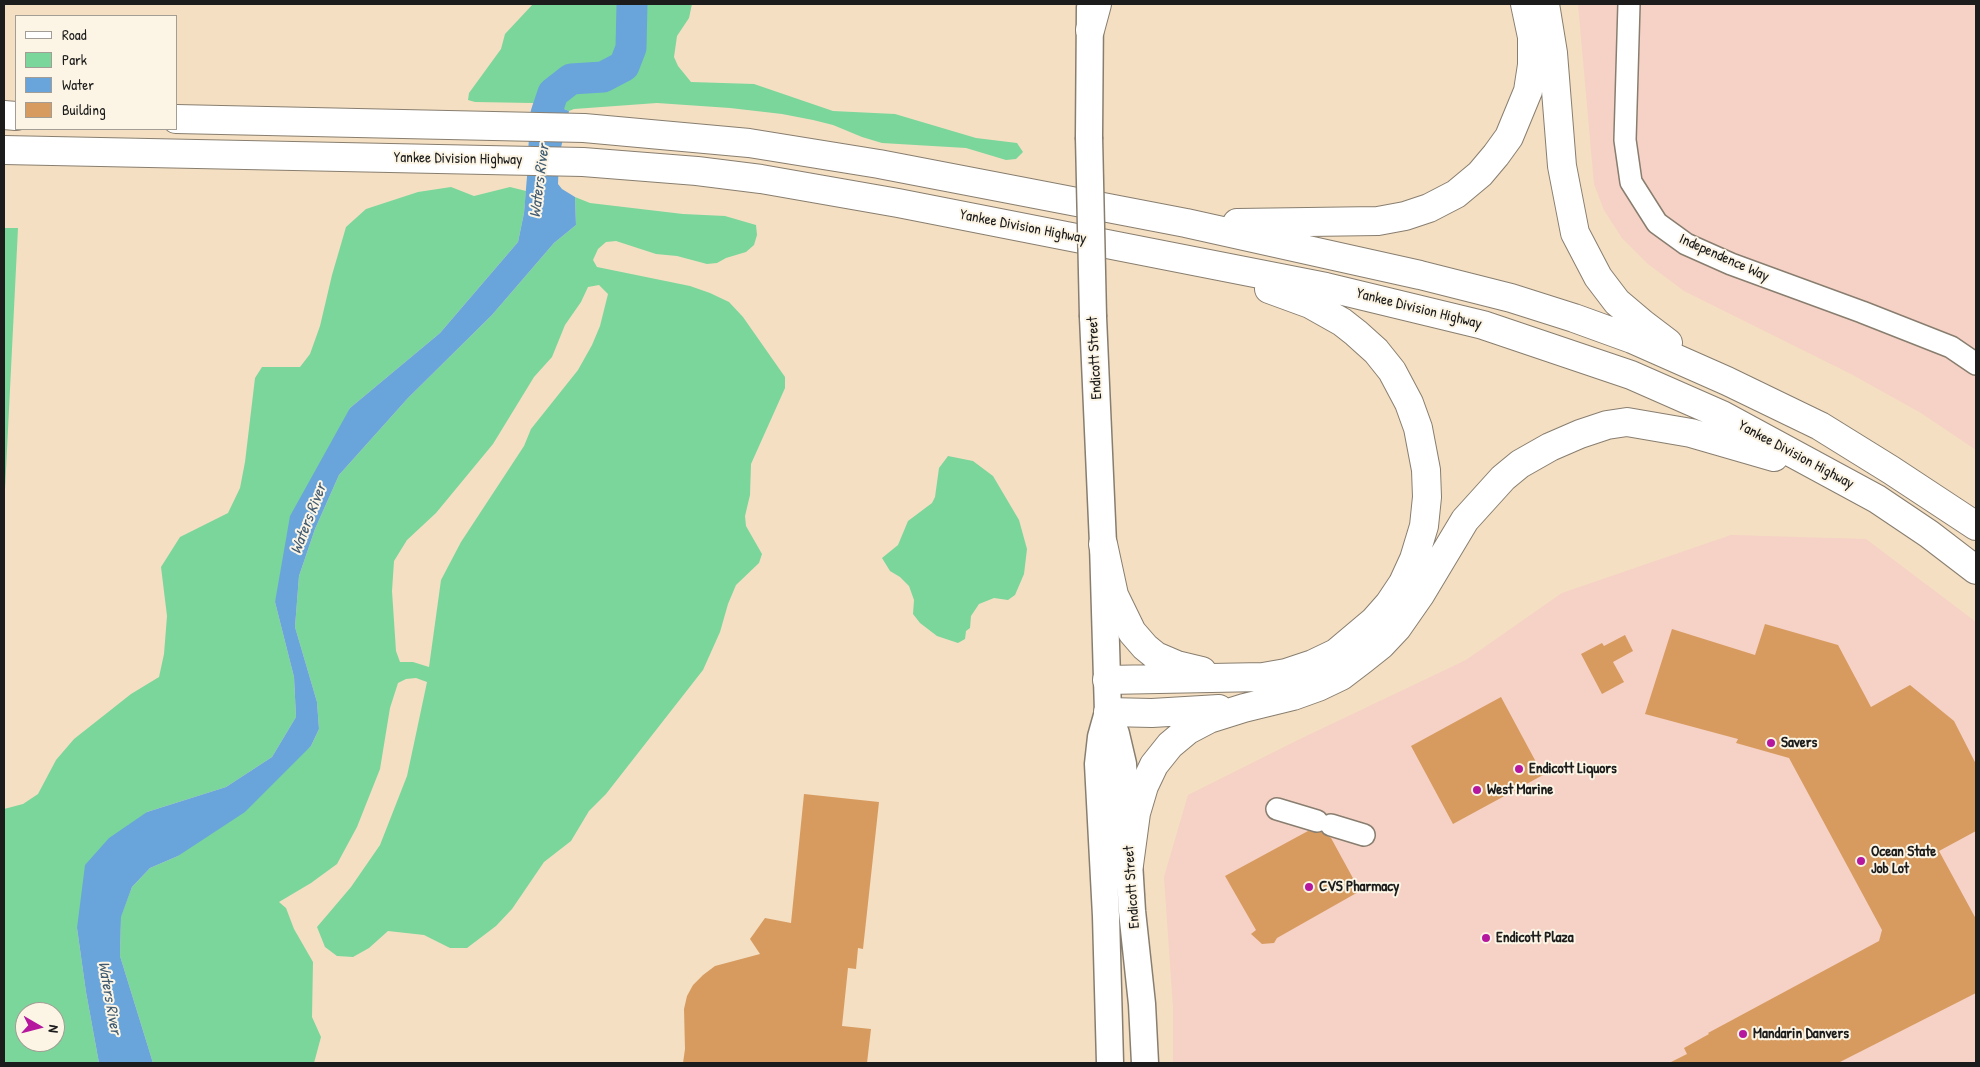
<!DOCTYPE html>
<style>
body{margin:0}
#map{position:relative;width:1980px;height:1067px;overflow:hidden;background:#f4dfc2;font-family:"Patrick Hand",sans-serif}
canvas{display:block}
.frame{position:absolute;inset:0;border:5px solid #1c1c1c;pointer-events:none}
.legend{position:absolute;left:15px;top:15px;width:162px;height:115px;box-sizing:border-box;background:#fcf5e5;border:1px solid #a29e95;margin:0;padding:6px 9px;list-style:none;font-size:15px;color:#1c1c1c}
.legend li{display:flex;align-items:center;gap:10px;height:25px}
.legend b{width:25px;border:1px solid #a29e95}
.north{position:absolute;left:15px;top:1002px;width:50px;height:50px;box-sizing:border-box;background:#fcf5e5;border:1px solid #a29e95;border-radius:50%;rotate:98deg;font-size:14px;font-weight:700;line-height:20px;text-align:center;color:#1c1c1c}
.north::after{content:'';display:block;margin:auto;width:18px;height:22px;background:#b5179e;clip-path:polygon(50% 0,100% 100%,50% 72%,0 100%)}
</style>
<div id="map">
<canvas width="1980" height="1067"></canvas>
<div class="frame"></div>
<ul class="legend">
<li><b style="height:6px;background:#fff"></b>Road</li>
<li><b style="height:14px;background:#7bd69c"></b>Park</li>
<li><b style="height:14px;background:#69a5da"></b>Water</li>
<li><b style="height:14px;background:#d79b60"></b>Building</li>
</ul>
<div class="north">N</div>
</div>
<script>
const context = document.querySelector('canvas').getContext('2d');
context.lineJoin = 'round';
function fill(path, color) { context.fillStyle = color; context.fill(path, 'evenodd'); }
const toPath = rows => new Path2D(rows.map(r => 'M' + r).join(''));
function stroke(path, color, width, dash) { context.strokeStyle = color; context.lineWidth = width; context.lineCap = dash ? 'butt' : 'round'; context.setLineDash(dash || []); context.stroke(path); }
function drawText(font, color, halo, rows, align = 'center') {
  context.font = font + ' "Patrick Hand",sans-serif'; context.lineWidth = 4; context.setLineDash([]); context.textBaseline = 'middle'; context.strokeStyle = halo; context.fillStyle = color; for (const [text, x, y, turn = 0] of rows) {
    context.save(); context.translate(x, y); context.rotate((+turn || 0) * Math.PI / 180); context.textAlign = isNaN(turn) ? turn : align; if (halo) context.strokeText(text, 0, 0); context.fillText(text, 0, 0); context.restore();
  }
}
const built = toPath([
 [1578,4,1976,4,1976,450,1921,413,1851,374,1684,291,1648,264,1622,238,1604,210,1594,184],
 [1731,535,1866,539,1976,622,1976,1063,1173,1063,1173,1007,1164,877,1188,795,1298,740,1466,660,1562,593]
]);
const green = toPath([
 [533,4,692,4,689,18,677,36,674,57,678,66,691,82,754,84,833,111,895,114,976,138,1017,143,1023,152,1016,159,1006,160,966,148,882,143,862,137,833,125,813,120,782,114,730,108,657,103,574,109,569,111,557,106,532,103,475,102,468,100,469,93,501,49,505,34],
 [451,187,474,196,510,187,526,191,524,213,518,242,440,333,350,408,275,602,294,677,296,717,272,757,226,787,147,812,77,928,86,992,99,1063,4,1063,4,809,23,804,38,794,56,760,74,739,131,694,159,677,164,654,167,616,161,567,180,537,228,513,240,488,245,462,255,378,262,367,300,367,310,354,320,326,332,275,346,227,366,209,418,192],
 [25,1012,55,1012,55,1042,25,1042],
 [575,197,590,203,683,214,725,216,756,225,757,235,754,245,746,252,726,258,717,263,707,264,677,256,656,254,616,241,606,242,598,249,593,260,597,267,690,286,710,293,729,302,743,317,785,377,785,388,781,397,751,464,750,495,745,516,746,526,762,554,759,563,736,585,728,604,720,632,703,670,606,794,589,811,571,841,544,862,512,909,496,926,467,948,450,948,424,935,388,931,369,948,353,957,337,956,325,947,317,927,351,887,380,845,407,776,416,734,427,682,416,678,406,679,398,683,390,708,380,769,357,827,337,864,311,883,279,902,286,908,294,929,313,962,312,1017,321,1037,314,1063,153,1063,120,956,121,916,132,887,150,868,178,856,311,746,319,729,317,702,295,627,299,576,315,529,339,475,408,398,492,315,554,243,576,225],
 [599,285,608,294,600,326,592,345,578,370,531,429,524,446,461,542,441,580,429,667,413,662,400,662,396,651,392,591,394,561,407,540,436,513,493,444,534,377,552,357,565,325,581,302,588,287],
 [4,228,18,228,4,510],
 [948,456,973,461,993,476,1019,520,1027,549,1024,574,1015,595,1008,600,994,598,979,604,971,616,970,628,966,631,965,639,958,643,937,636,920,623,913,614,914,600,909,586,900,577,890,571,882,558,898,545,908,521,932,503,935,497,939,468]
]);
const water = toPath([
 [533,104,557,106,569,111,559,157,558,184,562,189,575,197,576,225,554,243,492,315,408,398,339,475,315,529,299,576,295,627,317,702,319,729,311,746,245,812,178,856,150,868,132,887,121,917,120,956,153,1063,99,1063,86,992,77,928,85,865,109,838,147,812,226,787,272,757,296,717,294,677,275,602,290,516,350,408,440,333,518,242,524,213]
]);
const river = toPath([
 [544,146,546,114,553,93,571,79,603,77,624,66,631,48,632,4]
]);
const building = toPath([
 [1765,624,1838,645,1871,707,1910,685,1954,721,1976,764,1976,831,1939,851,1976,919,1976,993,1838,1063,1669,1063,1687,1054,1684,1048,1709,1034,1708,1033,1879,941,1882,930,1789,758,1736,743,1738,739,1645,714,1672,629,1755,655],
 [1625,635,1633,651,1613,662,1624,682,1602,694,1581,654,1602,643,1604,646],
 [1501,697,1543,775,1453,824,1411,746],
 [804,794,879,802,863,949,858,948,856,969,848,968,842,1026,871,1029,867,1063,683,1063,685,1049,684,1009,687,996,693,985,703,975,715,966,760,954,750,939,765,918,791,923],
 [1308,831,1321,832,1331,838,1360,891,1277,938,1274,943,1262,944,1251,934,1256,930,1225,876]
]);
const minor = toPath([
 [1629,4,1625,140,1631,182,1657,223,1686,244,1731,264,1862,312,1951,347,1976,364],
 [1277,809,1317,821],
 [1331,825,1364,835]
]);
const major = toPath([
 [1089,137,1090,7],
 [1093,317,1103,544,1108,712,1101,737,1098,764,1106,916,1110,1063],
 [1108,712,1116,734,1123,764,1132,911,1142,1004,1145,1063]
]);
const highway = toPath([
 [1545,4,1553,53,1562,166,1575,233,1598,277,1617,302,1643,324,1668,343],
 [1090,30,1097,4],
 [4,115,16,116],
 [176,119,584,128,749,143,879,164,1186,223,1420,275,1511,298,1574,318,1632,339,1727,381,1820,426,1891,470,1976,526],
 [4,150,583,162,697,171,761,179,898,203,1326,287,1483,325,1631,375,1722,415,1877,499,1929,534,1976,570],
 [1237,223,1378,221,1405,216,1429,208,1456,194,1480,174,1496,155,1509,137,1528,91,1532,65,1532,37,1525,4],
 [1103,544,1114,595,1132,632,1145,647,1156,656,1177,665,1202,671],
 [1107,680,1263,677,1286,673,1313,664,1336,653,1374,621,1389,604,1403,583,1414,559,1424,526,1427,497,1426,470,1418,428,1409,403,1392,371,1376,351,1356,333,1342,322,1310,304,1269,289],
 [1108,712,1152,713,1219,709],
 [1129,865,1136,813,1144,786,1154,765,1170,745,1188,730,1209,719,1244,708,1293,696,1318,687,1341,676,1362,660,1381,645,1397,628,1420,595,1465,520,1503,478,1520,464,1550,447,1580,434,1607,425,1627,422,1691,433,1774,457]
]);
const majorBridge = toPath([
 [1089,137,1093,317]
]);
const markers = [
 [1771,743,5,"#b5179e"],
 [1519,769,5,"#b5179e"],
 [1477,790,5,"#b5179e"],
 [1861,861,5,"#b5179e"],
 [1309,887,5,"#b5179e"],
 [1486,938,5,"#b5179e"],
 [1743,1034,5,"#b5179e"]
];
const streetNames = [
 ["Yankee Division Highway",458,159,1],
 ["Yankee Division Highway",1023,227,11],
 ["Independence Way",1724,258,24],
 ["Yankee Division Highway",1419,309,14],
 ["Endicott Street",1095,358,-93],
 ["Yankee Division Highway",1796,455,28],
 ["Endicott Street",1132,887,-94]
];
const poiNames = [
 ["Savers",1781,743],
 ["Endicott Liquors",1529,769],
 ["West Marine",1487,790],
 ["Ocean State",1871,852],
 ["Job Lot",1871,869],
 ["CVS Pharmacy",1319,887],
 ["Endicott Plaza",1496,938],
 ["Mandarin Danvers",1753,1034]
];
const waterNames = [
 ["Waters River",540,181,-83],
 ["Waters River",309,519,-69],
 ["Waters River",109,998,80]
];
fill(built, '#f6d1c5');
fill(green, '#7bd69c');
fill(water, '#69a5da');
stroke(river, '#69a5da', 31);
fill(building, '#d79b60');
stroke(minor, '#887e6f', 24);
stroke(major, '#887e6f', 29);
stroke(highway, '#887e6f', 30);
stroke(minor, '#fff', 21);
stroke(major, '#fff', 26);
stroke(highway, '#fff', 28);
stroke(majorBridge, '#887e6f', 29, []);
stroke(majorBridge, '#fff', 26);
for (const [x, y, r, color] of markers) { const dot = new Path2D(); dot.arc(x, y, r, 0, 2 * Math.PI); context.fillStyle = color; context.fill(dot); stroke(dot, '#fcf5e5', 2); }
drawText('15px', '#1c1c1c', '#fcf5e5', streetNames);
drawText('bold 15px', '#1c1c1c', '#fcf5e5', poiNames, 'left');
drawText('italic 16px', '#3f5a71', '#fcf5e5', waterNames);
</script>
